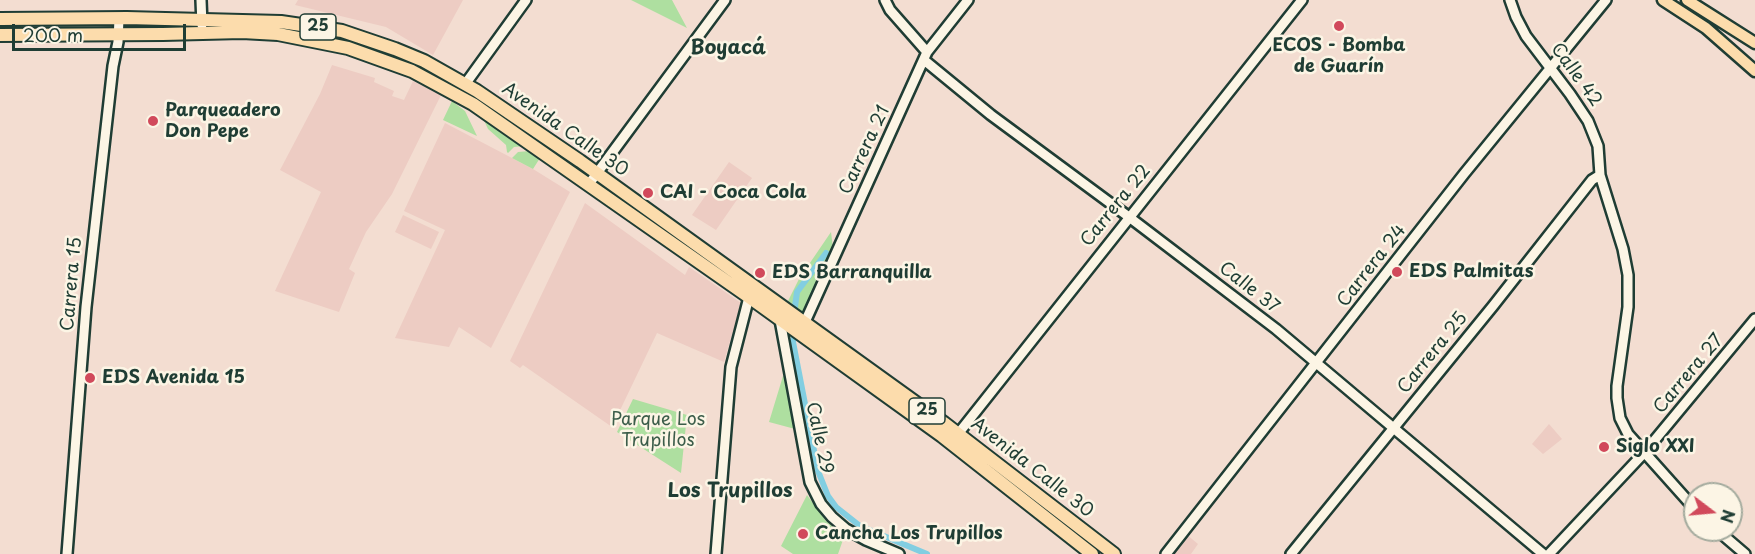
<!DOCTYPE html>
<meta charset="utf-8">
<style>
body{margin:0}
#map{position:relative;width:1755px;height:554px;overflow:hidden;background:#f3ddd1;font-family:"Playpen Sans",sans-serif}
canvas{display:block}
.north{position:absolute;left:1683px;top:482px;width:60px;height:60px;box-sizing:border-box;background:#fcf5e5;border:2px solid #a4ab9e;border-radius:50%;rotate:106deg;font-size:16px;font-weight:700;line-height:24px;text-align:center;color:#1f3d34}
.north::after{content:'';display:block;margin:auto;width:21px;height:27px;background:#d1495b;clip-path:polygon(50% 0,100% 100%,50% 72%,0 100%)}
.scale{position:absolute;left:12px;top:24px;width:174px;height:27px;box-sizing:border-box;border:3px solid #1f3d34;border-top:0;padding-left:8px;font-size:18px;line-height:21px;white-space:nowrap;color:#1f3d34;-webkit-text-stroke:4px #fcf5e5;paint-order:stroke}
</style>
<div id="map">
<canvas width="1755" height="554"></canvas>
<div class="north">N</div>
<div class="scale">200 m</div>
</div>
<script>
const context = document.querySelector('canvas').getContext('2d');
context.lineJoin = 'round';
function fill(path, color) { context.fillStyle = color; context.fill(path, 'evenodd'); }
const toPath = rows => new Path2D(rows.map(r => 'M' + r).join(''));
function stroke(path, color, width, dash) { context.strokeStyle = color; context.lineWidth = width; context.lineCap = dash ? 'butt' : 'round'; context.setLineDash(dash || []); context.stroke(path); }
function drawText(font, color, halo, rows, align = 'center') {
  context.font = font + ' "Playpen Sans",sans-serif'; context.lineWidth = 5; context.setLineDash([]); context.textBaseline = 'middle'; context.strokeStyle = halo; context.fillStyle = color; for (const [text, x, y, turn = 0] of rows) {
    context.save(); context.translate(x, y); context.rotate((+turn || 0) * Math.PI / 180); context.textAlign = isNaN(turn) ? turn : align; if (halo) context.strokeText(text, 0, 0); context.fillText(text, 0, 0); context.restore();
  }
}
const built = toPath([
 [298,0,463,0,433,55,386,27,295,5],
 [332,65,375,78,374,82,394,91,392,96,404,100,413,81,441,95,392,194,366,232,349,269,355,273,339,312,275,291,321,192,280,170,320,94],
 [445,123,533,169,570,192,491,348,459,327,449,347,395,338,445,230,404,211],
 [729,162,752,178,716,230,692,215],
 [585,203,685,275,689,267,741,303,724,362,657,333,612,427,523,365,520,368,510,361],
 [403,215,439,232,431,249,395,232],
 [1549,424,1562,439,1543,454,1532,444],
 [1186,534,1198,544,1191,554,1170,554]
]);
const green = toPath([
 [631,0,672,0,687,28],
 [452,101,465,111,477,136,443,120],
 [482,116,525,146,514,147,508,153,507,152,506,145,488,129],
 [530,151,540,158,533,169,512,158,518,152],
 [831,232,833,248,803,312,788,301,799,279],
 [783,376,786,376,795,429,769,422],
 [633,399,687,415,681,473,617,432],
 [807,495,826,521,844,537,838,554,793,554,781,546]
]);
const canal = toPath([
 [794,314,797,292,826,253],
 [794,330,793,342,818,471,828,496,836,507,860,526,927,554]
]);
const secondary = toPath([
 [201,0,202,25],
 [885,0,890,10,927,52],
 [1510,0,1516,17,1526,36,1570,94,1588,121,1598,146,1600,175,1623,249,1628,275,1628,307,1617,386,1617,398,1620,418,1628,434,1695,509],
 [924,60,991,115,1129,217,1276,329,1543,554],
 [466,83,526,0],
 [589,184,725,0],
 [780,320,810,482,821,504,832,517,846,529,866,540,899,554],
 [805,322,927,52,968,0],
 [958,434,1302,0],
 [1717,530,1745,554],
 [67,554,86,307,113,66,118,42,119,18],
 [716,554,731,367,749,297],
 [1166,554,1464,174,1606,0],
 [1291,554,1493,306,1592,180,1600,175],
 [1549,554,1644,453,1755,319]
]);
const primary = toPath([
 [1663,0,1706,28,1755,71],
 [1687,0,1755,43]
]);
const highway = toPath([
 [0,19,127,18,281,22,342,31,395,49,424,61,477,91,580,161,944,423,1114,554],
 [0,35,163,34,242,32,278,34,348,48,412,71,473,104,749,297,942,436,1092,554]
]);
const markers = [
 [1339,26,6,"#d1495b"],
 [153,121,6,"#d1495b"],
 [648,193,6,"#d1495b"],
 [1397,272,6,"#d1495b"],
 [760,273,6,"#d1495b"],
 [90,378,6,"#d1495b"],
 [1604,447,6,"#d1495b"],
 [803,534,6,"#d1495b"]
];
const shields = [
 [318,27,36],
 [927,411,36]
];
const shieldNames = [
 ["25",318,27],
 ["25",927,411]
];
const poiNames = [
 ["ECOS - Bomba",1339,46,"center"],
 ["de Guarín",1339,67,"center"],
 ["Parqueadero",165,111],
 ["Don Pepe",165,132],
 ["CAI - Coca Cola",660,193],
 ["EDS Palmitas",1409,272],
 ["EDS Barranquilla",772,273],
 ["EDS Avenida 15",102,378],
 ["Siglo XXI",1616,447],
 ["Cancha Los Trupillos",815,534]
];
const streetNames = [
 ["Calle 42",1576,75,54],
 ["Avenida Calle 30",565,130,35],
 ["Carrera 21",865,150,-65],
 ["Carrera 22",1116,206,-51],
 ["Carrera 24",1372,266,-52],
 ["Carrera 15",72,284,-85],
 ["Calle 37",1249,288,38],
 ["Carrera 25",1433,353,-51],
 ["Carrera 27",1689,374,-50],
 ["Calle 29",819,438,78],
 ["Avenida Calle 30",1032,468,38]
];
const parkNames = [
 ["Parque Los",658,420],
 ["Trupillos",658,441]
];
const neighbourhoodNames = [
 ["Boyacá",728,48],
 ["Los Trupillos",730,491]
];
fill(built, '#edccc3');
fill(green, '#aedfa0');
stroke(canal, '#82cee1', 6);
stroke(secondary, '#1f3d34', 14);
stroke(primary, '#1f3d34', 15);
stroke(highway, '#1f3d34', 16);
stroke(secondary, '#fcf5e5', 9);
stroke(primary, '#fcdcac', 10);
stroke(highway, '#fcdcac', 12);
for (const [x, y, r, color] of markers) { const dot = new Path2D(); dot.arc(x, y, r, 0, 2 * Math.PI); context.fillStyle = color; context.fill(dot); stroke(dot, '#fcf5e5', 2); }
for (const [x, y, w] of shields) { const box = new Path2D(); box.roundRect(x - w / 2, y - 13, w, 26, 4.5); context.fillStyle = '#fcf5e5'; context.fill(box); stroke(box, '#1f3d34', 1.5); }
drawText('bold 16px', '#1f3d34', null, shieldNames);
drawText('bold 18px', '#1f3d34', '#fcf5e5', poiNames, 'left');
drawText('18px', '#1f3d34', '#fcf5e5', streetNames);
drawText('18px', '#3c5d4a', '#fcf5e5', parkNames);
drawText('bold 20px', '#1f3d34', '#fcf5e5', neighbourhoodNames);
</script>
